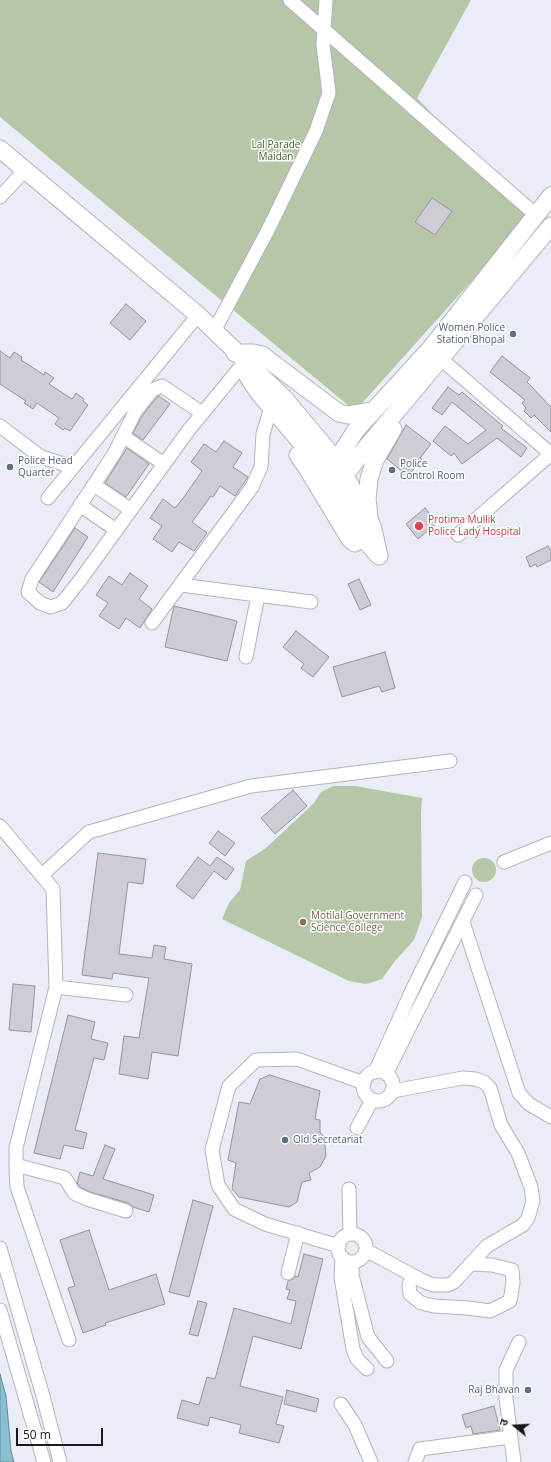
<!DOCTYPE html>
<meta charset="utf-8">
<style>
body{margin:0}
#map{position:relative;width:551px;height:1462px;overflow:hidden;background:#eaecf7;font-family:"Open Sans","Noto Sans Devanagari",sans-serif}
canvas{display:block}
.north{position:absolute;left:495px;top:1406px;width:40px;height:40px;-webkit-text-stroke:3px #fff;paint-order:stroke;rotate:288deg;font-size:11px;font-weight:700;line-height:16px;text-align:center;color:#18191d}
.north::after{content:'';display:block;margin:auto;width:14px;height:18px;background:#18191d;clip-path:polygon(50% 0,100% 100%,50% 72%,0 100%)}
.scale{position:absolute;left:16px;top:1428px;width:87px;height:18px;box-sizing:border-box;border:2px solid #18191d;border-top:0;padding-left:5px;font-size:12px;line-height:14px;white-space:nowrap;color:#18191d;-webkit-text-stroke:3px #fff;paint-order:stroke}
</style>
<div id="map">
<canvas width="551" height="1462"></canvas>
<div class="north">उ</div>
<div class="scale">50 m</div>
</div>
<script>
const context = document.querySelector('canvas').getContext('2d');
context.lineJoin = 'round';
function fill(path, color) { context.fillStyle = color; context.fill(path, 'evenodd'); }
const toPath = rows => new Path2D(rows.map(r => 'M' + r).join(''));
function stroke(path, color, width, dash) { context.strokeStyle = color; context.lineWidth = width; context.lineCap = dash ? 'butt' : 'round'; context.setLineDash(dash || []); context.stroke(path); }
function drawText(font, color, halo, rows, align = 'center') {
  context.font = font + ' "Open Sans",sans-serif'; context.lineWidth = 3; context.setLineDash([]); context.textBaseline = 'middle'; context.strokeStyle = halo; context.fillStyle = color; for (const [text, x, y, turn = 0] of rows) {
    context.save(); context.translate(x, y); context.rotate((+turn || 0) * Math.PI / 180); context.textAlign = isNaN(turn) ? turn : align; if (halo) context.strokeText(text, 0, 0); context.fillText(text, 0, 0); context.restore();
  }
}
const green = toPath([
 [0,0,471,0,417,98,529,217,355,411,0,117],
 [333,786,355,786,422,798,421,814,422,917,414,940,395,961,382,979,366,984,349,981,222,919,229,903,240,890,246,861,266,848,314,803,321,792],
 '472 870a12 12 0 1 1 24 0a12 12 0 1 1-24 0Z'
]);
const water = toPath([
 [0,1374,6,1396,11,1451,14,1462,0,1462,0,1374]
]);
const building = toPath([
 [432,198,452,211,435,235,415,222,432,198],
 [126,304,146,321,130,340,110,323,126,304],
 [0,351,10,358,14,352,22,357,21,360,38,371,44,375,45,372,54,378,49,384,72,399,76,393,84,399,83,401,88,405,70,431,65,428,63,430,55,424,59,418,37,403,33,409,24,403,26,401,0,384,0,351],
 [502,356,530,378,527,382,551,407,551,432,534,415,531,418,524,411,526,408,522,403,525,400,490,372,502,356],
 [448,387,459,395,462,392,503,426,501,428,527,448,521,457,497,438,462,464,454,453,451,456,433,441,445,426,468,444,486,430,452,402,442,415,432,408,448,387],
 [159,396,170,404,143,440,133,433,142,416,157,397,159,396],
 [406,425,431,444,420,458,422,459,408,476,387,459,406,425],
 [224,441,242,453,233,467,248,477,235,496,220,486,213,497,211,496,192,522,207,533,194,551,179,542,172,552,153,539,162,526,150,518,163,499,175,508,184,497,202,471,191,462,204,444,216,452,224,441],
 [127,448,149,464,126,497,105,483,127,448],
 [425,508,437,523,418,539,406,524,425,508],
 [75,528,88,537,53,592,39,582,75,528],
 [548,546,551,551,551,560,537,567,536,564,530,567,526,557,548,546],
 [130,573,148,586,139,599,152,609,140,628,126,618,119,629,99,616,108,603,96,595,109,576,122,585,130,573],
 [359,579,371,605,360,610,348,584,359,579],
 [174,606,237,621,227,661,165,647,174,606],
 [296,631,329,657,313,677,301,668,304,664,283,647,296,631],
 [385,652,395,688,382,692,379,686,342,697,333,667,385,652],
 [293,790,307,806,275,834,261,818,293,790],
 [218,831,235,843,225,856,209,843,218,831],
 [98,853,146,859,143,884,128,882,119,954,152,958,154,945,166,947,164,959,192,964,178,1056,152,1052,148,1079,119,1074,124,1036,139,1038,149,978,113,973,112,979,82,975,98,853],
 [198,857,210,866,217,857,234,869,226,880,214,871,193,899,176,886,198,857],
 [13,984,35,986,31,1032,9,1030,13,984],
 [68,1015,95,1022,91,1039,108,1043,104,1060,94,1058,75,1130,87,1133,83,1149,64,1145,60,1159,34,1153,68,1015],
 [270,1075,320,1091,315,1119,320,1120,320,1132,324,1137,326,1156,320,1167,309,1173,311,1180,302,1182,297,1202,289,1207,239,1197,232,1189,236,1163,228,1160,239,1102,250,1104,260,1079,270,1075],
 [105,1145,115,1149,103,1179,154,1195,149,1212,133,1207,128,1203,90,1192,80,1187,77,1183,80,1172,93,1176,105,1145],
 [193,1200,213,1206,189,1297,169,1292,193,1200],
 [89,1230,109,1290,156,1274,165,1304,105,1323,106,1325,83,1333,68,1288,75,1286,60,1240,89,1230],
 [304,1254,323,1259,301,1349,253,1336,240,1386,283,1397,276,1424,284,1426,279,1443,239,1433,241,1425,210,1417,208,1426,177,1418,182,1400,199,1405,207,1377,215,1379,234,1308,291,1324,296,1301,287,1299,290,1290,286,1289,288,1281,293,1279,295,1276,298,1277,304,1254],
 [198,1301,207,1303,198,1336,189,1334,198,1301],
 [287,1390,319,1399,316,1412,284,1404,287,1390],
 [494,1406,500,1430,473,1434,471,1426,466,1428,462,1415,494,1406]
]);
const minor = toPath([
 [290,0,536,215],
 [0,197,25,170],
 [214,331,268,230,316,131,329,93,323,45,326,0],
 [441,359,551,454],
 [202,413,162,386,152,390,135,412,114,454,32,579,28,592,40,603,51,607,62,603,81,579,188,431,242,365],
 [0,426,41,457,73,467],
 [123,436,164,464],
 [94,485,131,510],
 [48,498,198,315],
 [80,505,116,530],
 [458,535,551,454],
 [181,585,311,602],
 [152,623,252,487,261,467,263,434,269,414],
 [246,657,258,595],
 [0,826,53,889,56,987,16,1148,16,1165,17,1187,69,1340],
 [504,862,551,843],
 [42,875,89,832,251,786,450,761],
 [463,922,519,1093,529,1104,551,1117],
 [56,987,126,995],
 '363 1086a15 15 0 1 1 30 0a15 15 0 1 1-30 0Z',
 [375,1072,414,986,465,882],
 [386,1074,476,895],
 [357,1128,372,1100],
 [16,1165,65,1178,74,1193,87,1199,126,1211],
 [349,1189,350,1234],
 '338 1248a14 14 0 1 1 28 0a14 14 0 1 1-28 0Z',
 [339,1246,265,1224,234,1209,218,1185,212,1150,229,1086,256,1060,297,1059,364,1083],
 [0,1248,43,1396,60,1462],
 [366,1250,423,1281,433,1285,448,1285,454,1282,487,1246,523,1225,528,1218,533,1201,531,1187,518,1153,501,1125,490,1088,484,1082,475,1079,463,1078,393,1091],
 [342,1258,341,1277,353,1349,357,1359,367,1369],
 [352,1262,352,1275,368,1337,387,1361],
 [288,1273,298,1233],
 [413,1276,409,1285,410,1294,421,1303,434,1306,468,1308,490,1311,510,1301,513,1283,512,1270,492,1265,470,1264],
 [0,1310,44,1462],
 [341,1404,355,1425,371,1462],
 [415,1462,420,1449,510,1437],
 [514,1462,506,1398,506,1370,519,1342]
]);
const major = toPath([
 [0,149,198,315,283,397,336,460,370,521,373,529,379,556],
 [235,353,253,353,262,355,339,413,348,415,373,411],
 [243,367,250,380,259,393,328,474,361,535,377,554],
 [298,455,307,468,350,539,355,543],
 [328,474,356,430,431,348,551,196],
 [335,488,361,454,551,226],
 [369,516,367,499,369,479,375,460,393,429]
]);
const markers = [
 [513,334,4,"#5c6f8a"],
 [10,467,4,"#5c6f8a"],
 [392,470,4,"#5c6f8a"],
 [419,526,5,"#e0444e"],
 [303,922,4,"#8d6e63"],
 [285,1140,4,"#5c6f8a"],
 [528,1390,4,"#5c6f8a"]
];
const parkNames = [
 ["Lal Parade",276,145],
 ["Maidan",276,157]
];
const serviceNames = [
 ["Women Police",505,328,"right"],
 ["Station Bhopal",505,340,"right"],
 ["Police Head",18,461],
 ["Quarter",18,473],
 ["Police",400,464],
 ["Control Room",400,476],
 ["Old Secretariat",293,1140],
 ["Raj Bhavan",520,1390,"right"]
];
const healthNames = [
 ["Protima Mullik",428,520],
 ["Police Lady Hospital",428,532]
];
const educationNames = [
 ["Motilal Government",311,916],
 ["Science College",311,928]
];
fill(green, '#b5c7a7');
fill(water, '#88bfd1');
stroke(water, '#668d9b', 1);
fill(building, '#d0ccd6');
stroke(building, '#97939c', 1);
stroke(minor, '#b2b4bf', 15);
stroke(major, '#b2b4bf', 19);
stroke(minor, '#fff', 13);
stroke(major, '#fff', 17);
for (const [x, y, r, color] of markers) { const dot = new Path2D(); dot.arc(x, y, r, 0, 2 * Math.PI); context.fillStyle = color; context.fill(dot); stroke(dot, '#fff', 1.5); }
drawText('10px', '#446228', '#fff', parkNames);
drawText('10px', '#4e5e75', '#fff', serviceNames, 'left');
drawText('10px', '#be3a42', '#fff', healthNames, 'left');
drawText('10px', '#785e54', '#fff', educationNames, 'left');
</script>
